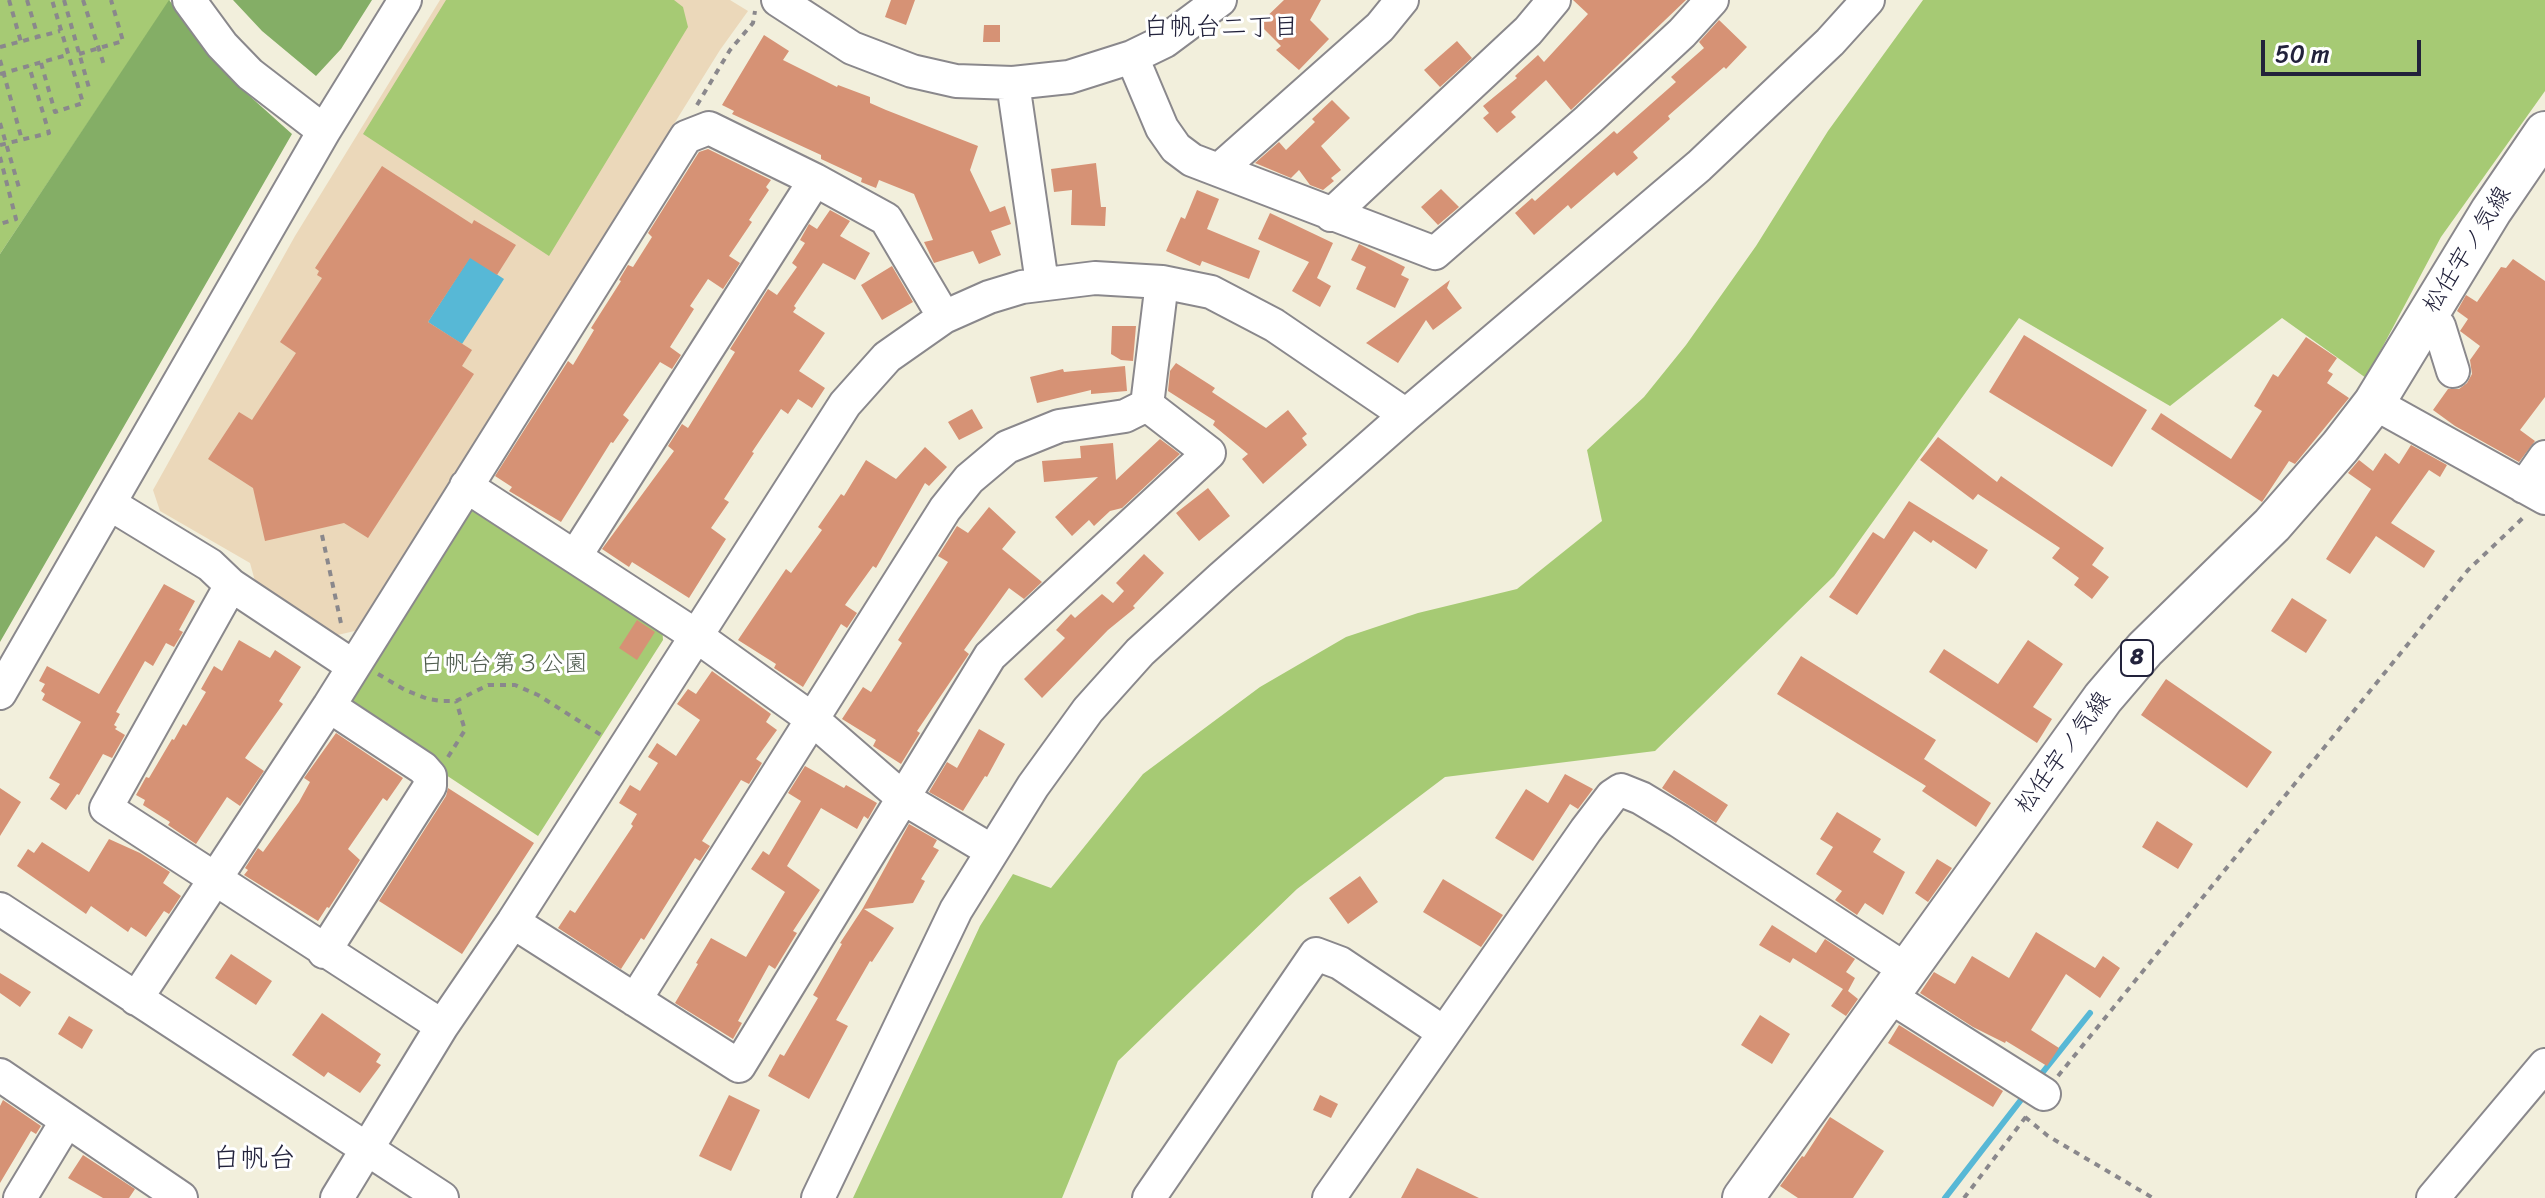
<!DOCTYPE html>
<meta charset="utf-8">
<style>
body{margin:0}
#map{position:relative;width:2545px;height:1198px;overflow:hidden;background:#f2efdc;font-family:Sriracha,sans-serif}
canvas{display:block}
.scale{position:absolute;left:2261px;top:40px;width:160px;height:36px;box-sizing:border-box;border:4px solid #22223b;border-top:0;padding-left:10px;font-size:24px;line-height:28px;white-space:nowrap;color:#22223b;-webkit-text-stroke:6px #fff;paint-order:stroke}
</style>
<div id="map">
<canvas width="2545" height="1198"></canvas>
<div class="scale">50 m</div>
</div>
<script>
const context = document.querySelector('canvas').getContext('2d');
context.lineJoin = 'round';
function fill(path, color) { context.fillStyle = color; context.fill(path, 'evenodd'); }
const toPath = rows => new Path2D(rows.map(r => 'M' + r).join(''));
function stroke(path, color, width, dash) { context.strokeStyle = color; context.lineWidth = width; context.lineCap = dash ? 'butt' : 'round'; context.setLineDash(dash || []); context.stroke(path); }
function drawText(font, color, halo, rows, align = 'center') {
  context.font = font + ' Sriracha,"Klee One",sans-serif'; context.lineWidth = 6; context.setLineDash([]); context.textBaseline = 'middle'; context.strokeStyle = halo; context.fillStyle = color; for (const [text, x, y, turn = 0] of rows) {
    context.save(); context.translate(x, y); context.rotate((+turn || 0) * Math.PI / 180); context.textAlign = isNaN(turn) ? turn : align; if (halo) context.strokeText(text, 0, 0); context.fillText(text, 0, 0); context.restore();
  }
}
const built = toPath([
 [440,0,730,0,748,11,720,50,359,630,329,637,258,592,250,563,160,511,153,490,295,236]
]);
const green = toPath([
 [0,0,170,0,0,254],
 [446,0,674,0,683,7,688,27,549,256,363,134],
 [1923,0,2545,0,2545,91,2441,237,2366,378,2282,318,2170,406,2019,318,1834,576,1655,751,1445,777,1297,889,1118,1061,1062,1198,853,1198,980,926,1013,874,1051,888,1143,774,1260,687,1346,637,1418,613,1517,589,1602,521,1587,450,1644,397,1686,345,1756,246,1828,131],
 [463,504,662,624,663,640,538,836,345,708]
]);
const forest = toPath([
 [169,0,234,82,292,134,0,642,0,254],
 [233,0,372,0,341,49,316,76,262,31]
]);
const water = toPath([
 [470,257,504,279,462,344,428,322]
]);
const stream = toPath([
 [2039,1077,2090,1013],
 [1945,1198,2024,1096]
]);
const building = toPath([
 [891,0,915,0,906,25,885,17],
 [1284,0,1321,0,1310,20,1329,39,1299,70,1276,50,1281,46,1259,24],
 [1573,0,1686,0,1571,110,1546,80,1511,112,1516,117,1497,133,1483,118,1489,113,1483,106,1517,78,1515,76,1538,55,1544,62,1588,14],
 [1719,20,1747,47,1726,69,1724,67,1668,116,1670,119,1633,152,1638,158,1617,176,1614,172,1571,209,1568,205,1534,235,1515,213,1532,198,1535,201,1614,131,1617,134,1676,82,1671,77,1704,48,1699,42],
 [984,25,1000,25,1000,42,983,42],
 [764,35,789,51,783,60,837,87,838,85,870,97,870,103,886,110,978,146,970,170,990,212,1005,206,1011,224,991,231,1001,255,979,264,973,251,934,263,924,242,933,240,914,194,879,180,876,188,861,182,862,178,821,159,821,155,732,114,734,111,722,105],
 [1457,41,1472,58,1440,87,1424,70],
 [1332,100,1350,118,1321,146,1341,170,1331,178,1334,181,1323,190,1310,185,1299,170,1291,178,1255,163,1279,142,1286,150,1315,122,1312,119],
 [708,149,771,180,766,187,769,190,749,220,752,222,729,256,740,263,723,289,708,279,690,306,694,309,670,347,681,355,672,369,660,362,623,415,629,420,613,443,611,442,561,522,509,491,512,487,495,476,568,361,573,365,594,330,591,328,621,281,619,280,628,265,633,267,652,237,648,233,699,152],
 [1096,163,1101,207,1106,207,1105,226,1071,225,1072,190,1054,192,1051,169],
 [382,166,472,224,474,220,516,245,497,275,470,258,428,322,472,350,462,366,474,374,368,538,344,523,265,541,253,488,208,459,239,412,252,420,296,353,280,342,322,278,317,275,319,271,315,268],
 [1441,189,1459,207,1438,225,1421,207],
 [1197,190,1219,199,1207,229,1260,251,1249,279,1202,261,1200,266,1166,251,1181,217,1185,219],
 [830,210,850,221,840,236,870,253,855,280,823,263,794,306,796,308,793,312,825,333,799,371,825,388,812,408,798,399,788,414,781,409,752,452,754,453,724,499,729,502,711,528,726,539,689,598,632,562,629,567,602,549,674,451,668,446,682,424,688,428,735,352,730,349,768,289,777,295,797,267,792,263,805,243,800,240,809,224,817,229],
 [1270,213,1333,243,1317,278,1331,286,1320,307,1292,291,1309,262,1258,239],
 [1359,244,1405,267,1401,275,1409,279,1395,308,1356,289,1366,267,1351,260],
 [2513,259,2545,281,2545,397,2520,430,2535,441,2519,462,2455,426,2433,410,2448,389,2459,389,2467,383,2472,374,2470,360,2480,346,2460,331,2468,319,2457,311,2466,295,2477,302,2501,267,2506,268],
 [892,266,913,302,882,320,861,285],
 [1450,280,1447,288,1462,308,1433,330,1426,320,1398,363,1366,343],
 [1112,326,1136,326,1133,361,1121,360,1111,354],
 [2024,335,2147,410,2112,467,1989,392],
 [2306,337,2337,358,2328,371,2333,374,2327,383,2349,398,2295,464,2289,461,2262,502,2151,429,2161,413,2231,459,2262,411,2254,406,2273,374,2278,377],
 [1176,363,1215,388,1212,392,1266,428,1288,410,1307,434,1302,438,1307,445,1263,484,1242,459,1248,454,1213,425,1215,421,1168,391,1170,371],
 [1125,366,1127,391,1091,394,1091,390,1037,403,1030,377,1063,369,1064,372],
 [972,409,983,428,959,440,948,422],
 [1938,437,1997,482,2001,476,2104,548,2092,565,2109,577,2092,599,2074,585,2079,578,2052,558,2060,548,1978,494,1973,500,1920,460],
 [1160,439,1180,454,1122,508,1110,511,1094,526,1089,520,1072,536,1055,517,1098,477,1044,482,1042,461,1081,458,1080,446,1113,443,1116,480],
 [2411,445,2447,465,2440,477,2429,470,2391,523,2435,551,2424,568,2376,536,2350,574,2326,559,2371,489,2348,473,2359,460,2373,471,2385,453,2399,464],
 [925,447,947,467,929,486,925,483,876,568,873,566,845,605,857,613,847,628,841,624,803,687,774,668,776,664,738,640,786,569,791,573,822,530,818,527,841,494,844,496,866,460,896,479],
 [1208,488,1230,516,1199,541,1176,513],
 [1909,501,1988,550,1976,569,1933,540,1931,543,1914,531,1857,615,1829,597,1873,532,1884,539],
 [989,507,1016,532,1002,549,1042,582,1024,599,1009,588,964,650,969,654,917,731,920,733,901,764,873,746,876,740,842,719,863,687,871,692,902,643,898,640,948,562,938,556,957,526,968,533],
 [1144,554,1164,573,1133,606,1135,608,1108,630,1042,698,1024,679,1065,638,1056,630,1071,614,1075,618,1102,594,1113,603,1124,591,1116,583],
 [164,584,195,601,179,630,183,632,174,647,166,643,153,666,145,661,116,712,120,714,114,725,117,727,115,729,125,735,112,758,103,754,79,795,77,794,66,810,50,799,60,784,49,778,81,722,42,700,45,694,41,691,45,684,39,681,47,666,99,694],
 [2292,598,2327,620,2306,653,2271,631],
 [637,620,655,632,637,660,619,648],
 [239,640,270,658,275,650,301,667,279,701,283,704,245,758,264,771,240,806,227,797,196,844,168,825,170,822,143,805,145,800,136,795,146,777,149,778,172,739,174,740,183,724,186,726,206,692,201,689,214,666,222,671],
 [2028,640,2063,664,2033,707,2052,719,2037,743,1929,672,1944,649,1998,684],
 [1801,656,1936,740,1924,759,1991,803,1976,827,1922,791,1926,786,1777,694],
 [712,671,771,714,766,722,777,730,756,759,762,763,749,784,741,780,702,841,710,846,700,861,695,858,644,940,641,938,621,969,558,928,570,910,575,913,633,826,631,824,637,814,619,803,630,785,640,791,658,763,648,757,657,743,676,756,700,720,677,704,688,689,696,694],
 [2166,679,2272,752,2247,788,2141,715],
 [979,729,1005,744,987,777,985,776,963,811,929,792,947,762,957,768],
 [336,733,403,778,387,801,383,798,348,849,360,860,329,908,327,907,318,921,244,875,248,870,245,868,258,848,263,852,299,802,310,782,304,778],
 [805,766,844,788,846,785,877,803,868,819,864,816,857,829,821,808,787,866,820,890,793,931,797,933,775,969,769,965,738,1021,742,1023,733,1039,675,1003,698,964,696,963,711,938,746,957,785,892,751,869,763,851,769,855,801,801,788,793],
 [1674,770,1728,805,1716,823,1662,788],
 [1565,774,1593,789,1578,809,1570,804,1533,861,1495,838,1526,789,1548,803],
 [0,788,21,802,0,836],
 [448,788,534,843,462,954,379,901,446,796],
 [1837,812,1881,839,1873,852,1905,872,1883,915,1865,903,1857,915,1835,900,1842,891,1816,874,1833,847,1820,839],
 [2157,821,2193,844,2178,869,2142,847],
 [909,824,937,840,933,847,939,850,921,879,925,881,913,903,864,909,894,928,872,962,870,961,836,1020,848,1026,809,1099,768,1076,780,1054,784,1056,818,998,813,995,842,944,840,943,863,908],
 [109,839,140,853,170,872,163,883,181,896,169,914,164,911,146,937,131,927,128,932,91,906,86,914,17,866,28,849,34,853,42,842,89,872],
 [1937,859,1952,868,1928,902,1915,893],
 [1360,876,1378,902,1348,924,1329,898],
 [1443,879,1503,915,1481,947,1423,912],
 [1772,925,1816,953,1825,939,1855,959,1846,972,1855,978,1848,991,1858,999,1846,1016,1831,1006,1843,989,1793,958,1790,963,1759,945],
 [2036,932,2095,968,2103,956,2120,968,2100,998,2066,974,2031,1030,2059,1048,2047,1066,2006,1041,2005,1043,1973,1027,1920,993,1934,972,1955,984,1972,956,2009,978],
 [231,954,272,981,256,1005,215,978],
 [0,973,31,992,20,1007,0,993],
 [322,1013,381,1054,376,1062,381,1065,360,1093,328,1072,324,1077,292,1055],
 [1760,1015,1790,1034,1772,1064,1741,1045],
 [69,1016,93,1030,82,1049,58,1034],
 [1899,1025,2003,1091,1993,1107,1888,1043],
 [729,1095,760,1110,731,1171,699,1156],
 [1320,1095,1338,1104,1331,1118,1313,1110],
 [3,1100,41,1126,36,1134,31,1131,0,1183,0,1106],
 [1830,1117,1884,1151,1853,1198,1798,1198,1780,1186,1802,1156,1804,1157],
 [83,1155,135,1189,129,1198,103,1198,68,1178],
 [1417,1168,1479,1198,1401,1198]
]);
const path = toPath([
 [9,0,21,42],
 [27,0,38,37],
 [64,0,89,88],
 [83,0,105,68],
 [0,47,60,31],
 [79,54,123,41,111,0],
 [0,60,22,140],
 [41,63,55,112,83,103,52,0],
 [0,74,67,55],
 [697,105,730,50,753,23,755,11],
 [0,123,20,191],
 [0,145,49,133,29,66],
 [0,157,16,219,0,224],
 [322,535,342,628],
 [378,674,405,690,428,699,441,701,456,701,488,685,515,685,538,695,601,735],
 [448,757,465,730,456,701],
 [2058,1076,2468,570,2526,515],
 [2025,1117,2048,1136,2153,1198],
 [1964,1198,2028,1114]
]);
const minor = toPath([
 [189,0,222,45,250,74,324,131],
 [778,0,852,48,912,71,956,81,1013,83,1069,77,1132,57,1165,41,1220,0],
 [1132,57,1162,128,1176,148,1192,160,1435,253,1588,120,1682,33,1712,0],
 [1013,83,1042,283],
 [1220,169,1380,27,1402,0],
 [1331,215,1528,31,1554,0],
 [2427,316,2439,326,2453,371],
 [2374,403,2545,498],
 [466,486,695,635,812,719,903,798,992,851],
 [2524,487,2545,457],
 [110,504,210,565,231,585,353,666],
 [576,555,815,180],
 [231,585,106,808,442,1026],
 [0,693,324,131,405,0],
 [0,909,442,1198],
 [513,922,739,1066,990,656,1209,453,1147,405,1162,282],
 [324,952,430,786,430,776,423,768,329,706],
 [1889,996,2044,1094],
 [136,999,329,706,686,137,709,128,815,180,886,219,944,317],
 [635,1000,945,509,969,479,1007,447,1059,426,1125,416,1147,405],
 [0,1075,181,1198],
 [20,1198,66,1122],
 [337,1198,442,1026,513,922,845,404,887,357,944,317,989,297,1022,287,1095,278,1162,282,1211,292,1274,325,1406,415],
 [818,1198,956,910,1033,786,1088,710,1140,652,1221,578,1406,415,1699,166,1830,42,1868,0],
 [1149,1198,1316,954,1340,963,1443,1032],
 [1329,1198,1586,830,1612,796,1621,790,1641,798,1679,821,1908,971],
 [2433,1198,2545,1065]
]);
const major = toPath([
 [1743,1198,2103,698,2145,649,2272,525,2340,447,2374,403,2491,211,2545,132]
]);
const shields = [
 [2137,658,32]
];
const shieldNames = [
 ["8",2137,658]
];
const streetNames = [
 ["松任宇ノ気線",2468,250,-58],
 ["松任宇ノ気線",2064,753,-54]
];
const parkNames = [
 ["白帆台第３公園",504,665]
];
const neighbourhoodNames = [
 ["白帆台二丁目",1221,28]
];
const quarterNames = [
 ["白帆台",254,1160]
];
fill(built, '#ebd8ba');
fill(green, '#a6ca74');
fill(forest, '#84ae66');
fill(water, '#57b8d6');
stroke(stream, '#57b8d6', 6);
fill(building, '#d69275');
stroke(minor, '#8a888c', 36);
stroke(major, '#8a888c', 44);
stroke(path, '#8a888c', 4, [6, 6]);
stroke(minor, '#fff', 32);
stroke(major, '#fff', 40);
for (const [x, y, w] of shields) { const box = new Path2D(); box.roundRect(x - w / 2, y - 18, w, 36, 6); context.fillStyle = '#fff'; context.fill(box); stroke(box, '#22223b', 2); }
drawText('bold 22px', '#22223b', null, shieldNames);
drawText('24px', '#22223b', '#fff', streetNames);
drawText('24px', '#505d4f', '#fff', parkNames);
drawText('26px', '#22223b', '#fff', neighbourhoodNames);
drawText('28px', '#22223b', '#fff', quarterNames);
</script>
